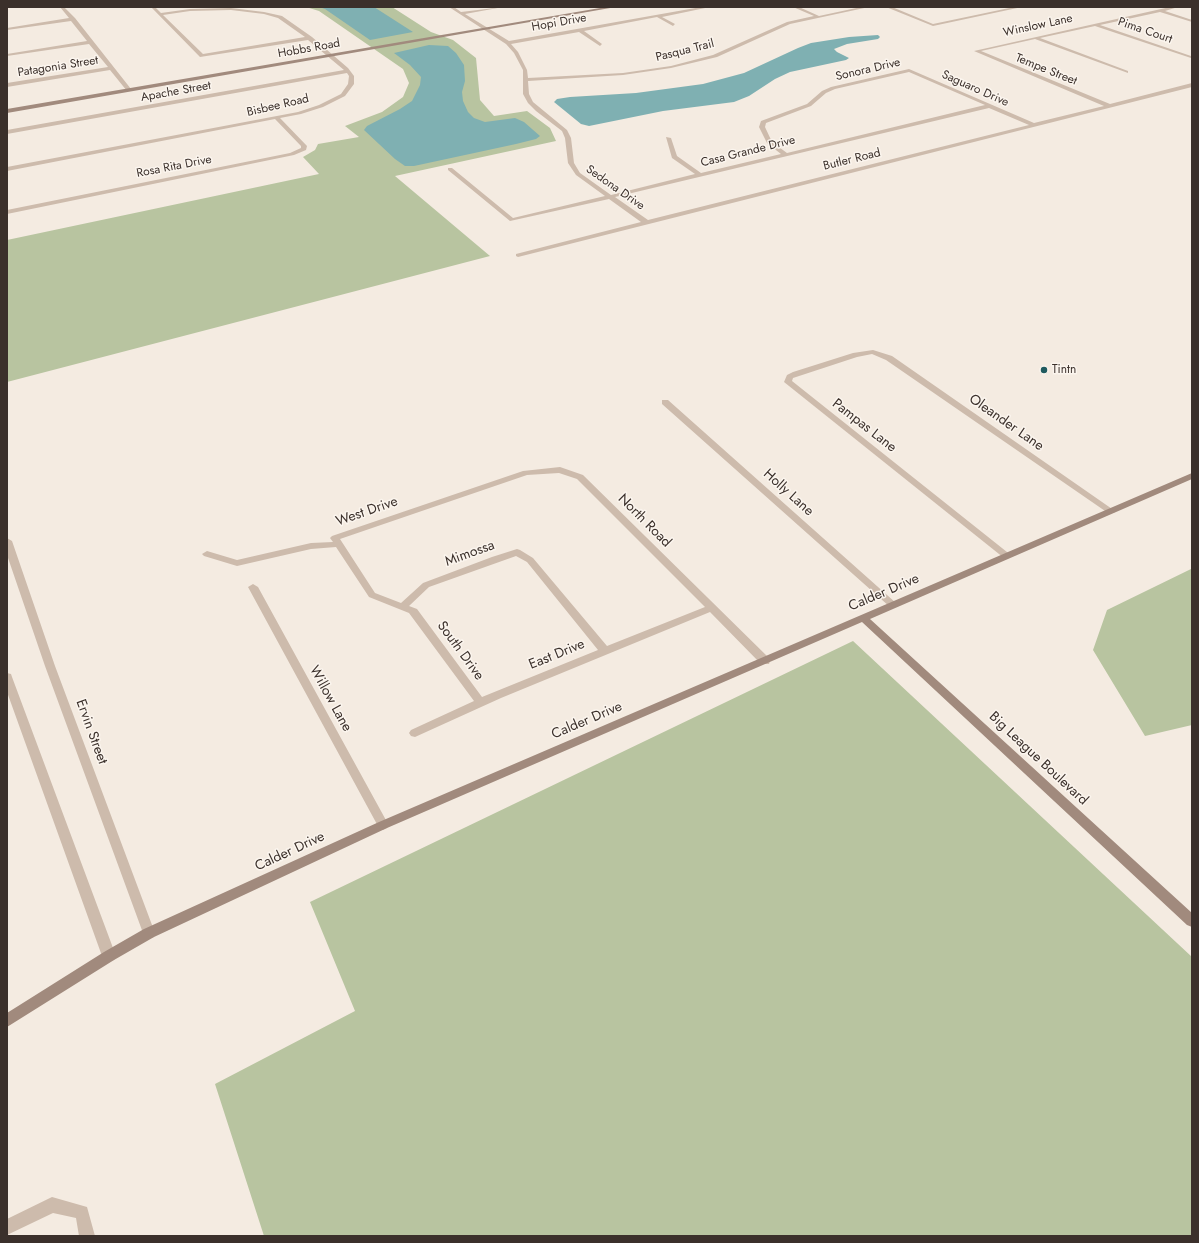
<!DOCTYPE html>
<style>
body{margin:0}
#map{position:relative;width:1199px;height:1243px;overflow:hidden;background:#f4ebe1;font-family:Jost,sans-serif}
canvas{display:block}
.frame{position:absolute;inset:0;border:8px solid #3b302b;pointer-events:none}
</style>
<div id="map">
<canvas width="1199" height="1243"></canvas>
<div class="frame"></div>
</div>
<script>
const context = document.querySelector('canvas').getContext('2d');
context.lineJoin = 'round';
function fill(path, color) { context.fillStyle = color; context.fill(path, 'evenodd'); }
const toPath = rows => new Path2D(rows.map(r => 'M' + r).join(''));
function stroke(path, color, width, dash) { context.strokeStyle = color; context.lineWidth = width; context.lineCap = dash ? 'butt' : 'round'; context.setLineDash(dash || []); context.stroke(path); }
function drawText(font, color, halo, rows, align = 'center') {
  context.font = font + ' Jost,sans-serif'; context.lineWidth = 3; context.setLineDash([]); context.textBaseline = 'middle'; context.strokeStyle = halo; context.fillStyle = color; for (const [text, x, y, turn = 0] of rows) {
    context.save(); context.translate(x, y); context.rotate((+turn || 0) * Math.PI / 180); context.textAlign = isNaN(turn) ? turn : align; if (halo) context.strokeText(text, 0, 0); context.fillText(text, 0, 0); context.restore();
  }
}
const green = toPath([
 [306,7,392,7,431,32,453,40,476,58,480,100,494,116,527,111,550,128,556,141,395,176,490,256,7,382,7,240,319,174,303,157,315,150,318,144,359,137,345,126,382,112,403,97,409,83,403,69,319,11],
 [1191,569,1192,725,1145,736,1093,650,1107,610],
 [853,641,1192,957,1192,1236,264,1236,215,1084,355,1011,310,902]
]);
const water = toPath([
 [319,7,374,7,413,32,370,40,325,9],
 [878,35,880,37,878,39,847,44,834,49,837,52,849,58,846,60,790,72,775,79,749,96,734,102,663,111,589,126,581,124,554,102,557,99,570,97,636,93,703,84,744,73,798,48,811,43,849,37],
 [429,45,448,46,456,53,464,65,465,81,462,92,463,101,468,112,474,118,485,122,515,118,524,122,540,136,536,139,516,144,414,166,405,166,395,159,364,130,367,126,400,109,412,101,420,85,421,77,410,65,394,53]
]);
const street = toPath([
 [60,7,64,7,75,18,131,89,131,91,127,91,110,70,7,87,7,83,108,67,89,44,7,56,7,54,87,41,71,21,7,30,7,28,69,18,60,7],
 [151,7,155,7,161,13,190,9,231,8,264,12,282,16,312,37,348,68,354,76,354,84,345,96,323,107,301,114,280,118,307,146,306,150,294,155,7,214,7,210,290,153,301,148,301,146,275,119,7,171,7,167,298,112,319,105,341,94,348,84,349,76,347,73,7,134,7,130,344,70,308,40,200,57,151,7],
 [231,10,264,14,278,18,305,37,203,54,163,15,190,11,231,10],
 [449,7,454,7,461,12,503,7,465,14,509,41,701,7,710,7,662,17,675,24,673,26,657,17,584,31,602,44,600,46,579,32,511,44,518,52,527,70,528,78,623,73,671,66,713,55,787,22,814,16,793,7,799,7,819,16,861,7,869,7,790,24,717,57,671,68,623,75,528,81,529,94,533,102,567,130,571,138,574,163,580,173,611,195,695,174,672,158,666,137,671,138,677,156,701,173,781,154,767,143,759,127,761,121,807,104,822,91,831,87,909,69,1034,123,1104,106,974,51,1170,7,1178,7,1165,11,1192,20,1192,22,1160,12,1100,25,1191,56,1191,58,1095,26,1040,38,1128,71,1128,73,1035,39,981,51,1110,104,1192,83,1192,87,518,257,516,256,516,254,641,222,609,199,510,221,448,170,448,168,452,168,513,218,605,196,576,175,568,163,565,138,562,131,536,111,528,103,523,94,523,70,514,53,506,44,449,7],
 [909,72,985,105,787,153,772,142,765,127,766,123,811,106,826,93,835,89,909,72],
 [989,108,1029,125,648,220,615,197,989,108],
 [886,7,892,7,933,24,1014,7,1022,7,933,26,886,7],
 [873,350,892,356,1115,511,1114,513,1108,513,886,360,872,354,857,357,793,378,792,381,1012,556,1007,559,1004,558,784,382,787,375,793,372,853,353,873,350],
 [662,400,668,400,896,603,898,605,896,607,890,607,662,404,662,400],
 [560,467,583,475,769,658,770,661,769,664,761,664,710,612,501,698,415,737,411,736,409,733,411,730,474,701,409,613,369,597,336,547,311,549,237,566,204,556,202,554,207,551,237,560,311,543,333,542,330,538,332,536,523,471,560,467],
 [559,473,577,479,705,607,607,646,533,558,520,550,517,549,492,557,423,583,401,603,375,593,340,539,527,475,559,473],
 [516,556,527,562,598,650,482,697,417,609,409,606,429,587,516,556],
 [7,538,12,541,55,666,155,933,154,937,149,939,144,937,143,933,45,666,7,555,7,538],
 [253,584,258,587,387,822,389,825,387,828,383,830,379,828,248,587,253,584],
 [7,673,11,674,12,677,116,956,114,960,109,962,104,960,102,956,7,692,7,673],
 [52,1197,87,1207,95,1236,79,1236,76,1218,53,1213,7,1235,7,1219,52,1197]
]);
const secondary = toPath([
 [606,7,616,7,7,113,7,109,606,7],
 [1192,473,1192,479,870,619,1192,913,1192,927,1187,925,862,622,387,828,154,937,114,960,7,1027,7,1013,104,952,144,929,379,822,1192,473]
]);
const markers = [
 [1044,370,4,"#1f5a5e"]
];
const farStreetnames = [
 ["Hopi Drive",559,23,-10],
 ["Winslow Lane",1038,26,-12],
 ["Pima Court",1145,31,19],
 ["Hobbs Road",309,49,-10],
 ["Pasqua Trail",685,51,-14],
 ["Patagonia Street",58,67,-9],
 ["Sonora Drive",868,70,-13],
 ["Tempe Street",1046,70,22],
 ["Saguaro Drive",975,89,24],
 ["Apache Street",176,92,-10],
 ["Bisbee Road",278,106,-13],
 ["Casa Grande Drive",748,152,-14],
 ["Butler Road",852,160,-14],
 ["Rosa Rita Drive",174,167,-11],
 ["Sedona Drive",615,188,35]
];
const farPoinames = [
 ["Tintn",1052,370]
];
const streetNames = [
 ["Oleander Lane",1006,423,35],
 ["Pampas Lane",864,426,38],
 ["Holly Lane",788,493,42],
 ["West Drive",367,512,-19],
 ["North Road",644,521,45],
 ["Mimossa",470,554,-20],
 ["Calder Drive",884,593,-23],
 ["South Drive",460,651,54],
 ["East Drive",557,655,-22],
 ["Willow Lane",330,699,61],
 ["Calder Drive",587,721,-23],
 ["Ervin Street",91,732,70],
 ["Big League Boulevard",1038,759,43],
 ["Calder Drive",290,852,-25]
];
fill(green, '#b8c4a0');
fill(water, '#7fb0b2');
fill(street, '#cdbbac');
fill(secondary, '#a18a7d');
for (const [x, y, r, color] of markers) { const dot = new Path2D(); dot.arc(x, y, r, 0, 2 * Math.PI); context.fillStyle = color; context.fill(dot); stroke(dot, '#fbf5ee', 1.5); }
drawText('12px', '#3b302b', '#fbf5ee', farStreetnames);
drawText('12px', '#3b302b', '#fbf5ee', farPoinames, 'left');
drawText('14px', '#3b302b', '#fbf5ee', streetNames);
</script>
